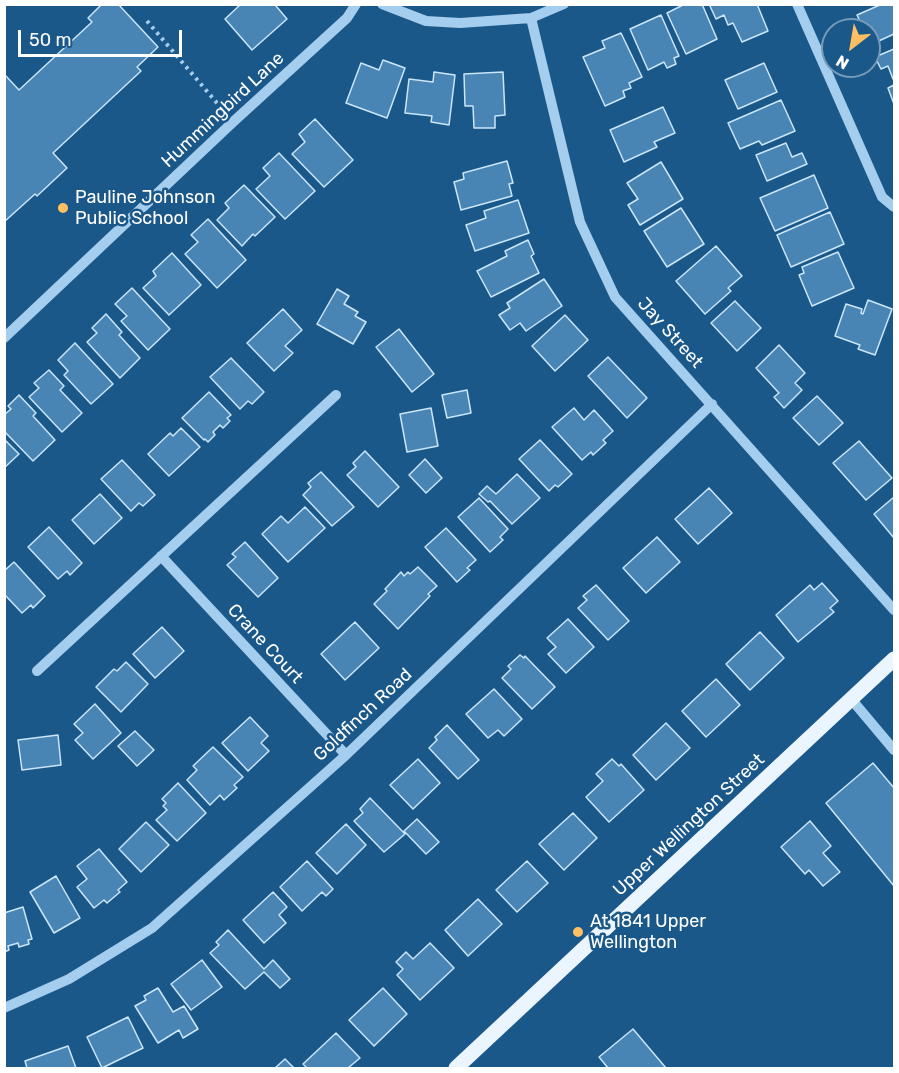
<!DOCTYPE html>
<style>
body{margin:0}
#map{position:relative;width:899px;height:1073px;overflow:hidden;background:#1b588a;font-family:Rubik,sans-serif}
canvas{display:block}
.frame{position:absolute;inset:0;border:6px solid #fff;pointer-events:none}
.north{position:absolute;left:821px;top:18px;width:60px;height:60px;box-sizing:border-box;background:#1b588a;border:2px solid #769bb9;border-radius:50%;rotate:211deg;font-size:16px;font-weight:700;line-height:24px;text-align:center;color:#fff}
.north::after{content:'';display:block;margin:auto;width:21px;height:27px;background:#fec062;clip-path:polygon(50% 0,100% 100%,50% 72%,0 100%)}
.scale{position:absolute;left:18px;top:30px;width:164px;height:27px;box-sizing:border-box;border:3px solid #fff;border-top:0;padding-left:8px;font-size:18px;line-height:21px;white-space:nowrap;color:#fff;-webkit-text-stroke:4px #1b588a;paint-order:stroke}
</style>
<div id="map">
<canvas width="899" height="1073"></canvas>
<div class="frame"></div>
<div class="north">N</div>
<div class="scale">50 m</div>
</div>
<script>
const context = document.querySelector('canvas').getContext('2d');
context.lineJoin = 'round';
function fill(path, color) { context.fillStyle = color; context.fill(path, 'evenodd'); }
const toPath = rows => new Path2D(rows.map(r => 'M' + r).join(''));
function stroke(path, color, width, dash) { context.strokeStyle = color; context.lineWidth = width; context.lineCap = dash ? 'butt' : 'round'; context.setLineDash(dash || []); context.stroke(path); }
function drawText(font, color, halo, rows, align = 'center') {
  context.font = font + ' Rubik,sans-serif'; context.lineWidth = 5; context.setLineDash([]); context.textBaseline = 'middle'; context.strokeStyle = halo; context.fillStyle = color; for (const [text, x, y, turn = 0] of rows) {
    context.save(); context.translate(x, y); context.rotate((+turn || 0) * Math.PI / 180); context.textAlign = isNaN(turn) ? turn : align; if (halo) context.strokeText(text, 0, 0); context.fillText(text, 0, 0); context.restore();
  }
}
const building = toPath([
 [102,4,118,4,158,47,137,67,141,71,53,153,67,168,37,196,35,194,4,222,4,74,19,90,92,22,88,18,102,4],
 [241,4,277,4,276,6,287,19,252,50,225,19,241,4],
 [685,4,702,4,717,39,686,54,667,13,685,4],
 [709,4,757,4,768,31,742,42,733,23,728,25,724,15,716,19,709,4],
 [882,4,894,4,894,34,870,45,869,30,864,30,857,15,882,4],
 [661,15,679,56,674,58,676,64,667,68,664,62,648,70,630,29,661,15],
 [621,33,642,77,629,83,631,88,623,91,625,97,605,106,583,57,605,48,602,41,621,33],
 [894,49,894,78,893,79,888,66,881,69,875,57,894,49],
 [383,60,405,68,387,118,346,103,361,63,379,70,383,60],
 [764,63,777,92,738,109,725,80,764,63],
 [434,72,455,75,449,125,431,122,432,116,405,113,409,79,433,82,434,72],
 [503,72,505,115,495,116,495,128,474,128,473,106,465,106,464,74,503,72],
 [894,85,894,104,888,88,894,85],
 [781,100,795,131,762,145,759,141,740,149,728,123,781,100],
 [663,107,675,133,654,142,657,147,624,162,610,130,663,107],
 [315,119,353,160,324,187,292,154,305,142,299,134,315,119],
 [786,143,792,157,802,153,807,164,767,181,756,155,786,143],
 [279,153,315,191,285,219,256,189,270,176,263,168,279,153],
 [507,161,513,183,509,184,512,196,461,210,454,182,464,179,463,173,507,161],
 [661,162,683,199,640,225,628,205,638,199,627,183,661,162],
 [814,175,828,208,775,231,760,198,814,175],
 [244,185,275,217,255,236,253,234,242,246,217,220,229,208,225,203,244,185],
 [518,200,529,233,475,251,466,225,486,218,484,211,518,200],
 [681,208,704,244,667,267,644,231,681,208],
 [830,212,844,244,791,267,777,235,830,212],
 [208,219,246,260,217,288,185,254,198,242,191,235,208,219],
 [528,240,534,254,531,256,539,273,491,297,477,271,507,256,505,251,528,240],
 [716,246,742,276,728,288,731,291,705,314,676,281,716,246],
 [838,252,854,288,812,306,799,275,804,273,802,267,838,252],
 [172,253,201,285,169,315,143,288,156,276,153,271,172,253],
 [544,279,562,306,526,331,520,323,510,330,499,315,510,308,507,303,544,279],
 [132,288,170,329,148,350,121,321,127,316,115,304,132,288],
 [337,289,349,296,344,304,358,312,355,316,366,322,353,344,317,324,337,289],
 [868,300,892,309,875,355,858,349,860,345,835,336,846,304,862,309,861,313,863,314,868,300],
 [735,301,761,328,737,351,711,323,735,301],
 [283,309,302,330,285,346,293,353,274,371,247,343,283,309],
 [106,314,122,332,119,335,140,358,120,378,87,342,97,333,92,328,106,314],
 [565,315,588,340,555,371,532,346,565,315],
 [399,329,434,374,412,392,376,347,399,329],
 [75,343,113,384,91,404,64,375,68,371,58,360,75,343],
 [779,345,805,373,795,383,802,390,784,408,774,397,779,393,756,368,779,345],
 [608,357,647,398,627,418,588,376,608,357],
 [231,358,264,392,252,404,248,401,240,409,210,377,231,358],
 [49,370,64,386,60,390,82,413,62,432,29,397,39,388,34,383,49,370],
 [467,390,471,413,447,418,442,395,467,390],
 [209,392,231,415,227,418,230,421,223,428,220,425,213,432,215,435,208,442,205,439,204,440,182,418,209,392],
 [19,395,36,413,33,416,55,440,33,461,4,431,4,415,11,409,8,406,19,395],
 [817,396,843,423,819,445,793,418,817,396],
 [431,408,438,446,407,452,400,414,431,408],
 [574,408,584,420,594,410,613,431,603,440,606,443,593,455,591,452,582,460,552,427,574,408],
 [181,428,200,447,169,476,148,454,170,433,173,436,181,428],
 [4,439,19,454,4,468,4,439],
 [540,440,572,474,558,487,555,485,549,491,519,459,540,440],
 [859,441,892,478,866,500,833,463,859,441],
 [365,451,399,487,378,507,347,475,356,467,353,463,365,451],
 [425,459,442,478,426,493,409,475,425,459],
 [122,460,155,495,143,506,139,503,131,511,101,479,122,460],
 [321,472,354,507,332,526,303,495,311,487,308,483,321,472],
 [517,474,540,498,512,524,490,501,488,502,479,494,487,486,496,494,517,474],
 [709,488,732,513,698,544,675,519,709,488],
 [100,494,122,518,94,544,72,520,100,494],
 [894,497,894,538,874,514,894,497],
 [479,498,508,529,500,537,503,540,490,552,458,517,479,498],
 [305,507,325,528,288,562,262,534,281,516,288,523,305,507],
 [49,527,82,563,70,575,67,571,58,579,28,547,49,527],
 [446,528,476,560,467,568,470,570,457,582,425,547,446,528],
 [657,537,680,562,646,593,623,568,657,537],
 [245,542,278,578,258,597,227,565,236,557,232,554,245,542],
 [14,562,45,596,33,608,31,605,22,613,4,594,4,571,14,562],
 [418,567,437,586,428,594,430,596,398,629,374,604,387,591,385,589,401,572,404,576,408,572,410,574,418,567],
 [822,583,838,601,830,608,834,612,798,642,776,615,810,585,814,590,822,583],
 [596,585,629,621,608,640,578,608,587,600,583,596,596,585],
 [568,619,594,647,566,673,548,654,556,647,547,638,568,619],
 [355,622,379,648,345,680,321,654,355,622],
 [162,627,184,651,155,678,133,654,162,627],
 [760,632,784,658,750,690,726,664,760,632],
 [520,655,524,658,525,656,555,687,532,709,502,678,511,669,508,666,520,655],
 [126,662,148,684,121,712,96,687,114,669,117,671,126,662],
 [716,679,740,705,706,737,682,711,716,679],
 [494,689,522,719,504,736,498,730,488,738,466,714,494,689],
 [95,704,121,733,93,759,75,740,83,733,74,724,95,704],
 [250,717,268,736,261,743,269,751,248,771,222,743,250,717],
 [666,723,690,748,656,780,633,755,666,723],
 [447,725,479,760,458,779,429,748,437,740,435,737,447,725],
 [135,731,154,750,137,766,118,746,135,731],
 [58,735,61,765,22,770,18,740,58,735],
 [213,747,243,777,234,785,237,788,224,800,220,795,210,805,187,780,197,770,193,766,213,747],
 [418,759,440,783,413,809,390,785,418,759],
 [612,759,619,766,621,764,644,790,609,822,586,797,603,781,596,774,612,759],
 [873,763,894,788,894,886,826,803,873,763],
 [178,783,206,813,177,841,156,820,167,810,163,806,166,803,162,799,178,783],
 [370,798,405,834,384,852,354,821,363,813,360,809,370,798],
 [573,813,597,838,564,870,539,844,573,813],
 [417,819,439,842,426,854,404,831,417,819],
 [810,821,831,846,823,853,840,872,823,886,809,870,805,874,781,847,810,821],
 [146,822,169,845,141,872,119,849,146,822],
 [346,824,366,845,337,874,316,853,346,824],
 [99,849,127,882,118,890,120,892,107,903,104,900,94,908,77,887,87,879,77,866,99,849],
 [307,861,333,889,326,896,322,892,302,911,280,887,307,861],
 [527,861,548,883,517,912,496,890,527,861],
 [56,876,80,918,54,933,30,892,56,876],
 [273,892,287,907,279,915,286,923,264,943,243,920,273,892],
 [478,899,502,924,468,956,445,930,478,899],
 [23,907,32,939,28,940,29,944,19,947,18,943,8,946,9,950,4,952,4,913,23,907],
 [228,930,264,969,273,960,290,979,280,988,264,972,245,989,241,985,210,953,219,945,216,942,228,930],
 [430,943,454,968,420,1000,397,975,403,969,396,962,406,952,413,959,430,943],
 [202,960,222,987,191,1010,171,984,202,960],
 [158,988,173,1012,184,1006,198,1029,183,1038,179,1030,158,1043,135,1006,146,1000,144,996,158,988],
 [383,988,407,1014,374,1046,349,1020,383,988],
 [128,1017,143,1048,102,1068,87,1037,128,1017],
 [633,1029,666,1068,608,1068,599,1057,633,1029],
 [336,1033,360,1058,348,1068,307,1068,303,1064,336,1033],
 [68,1046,76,1068,27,1068,25,1061,68,1046],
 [285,1059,294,1068,275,1068,285,1059]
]);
const path = toPath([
 [147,21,223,110]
]);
const minor = toPath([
 [382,4,426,21,460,23,531,18,564,4],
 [797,4,882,197,894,207],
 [531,18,580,222,615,297,894,610],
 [4,338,233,122,347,18,356,4],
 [161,556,346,755],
 [37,671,336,395],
 [852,700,894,750],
 [4,1008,69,979,152,928,346,755,712,404]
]);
const major = toPath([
 [456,1068,894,659]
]);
const markers = [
 [63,208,6,"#fec062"],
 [578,932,6,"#fec062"]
];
const streetNames = [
 ["Hummingbird Lane",223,110,-43],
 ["Jay Street",670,333,48],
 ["Crane Court",265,644,47],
 ["Goldfinch Road",363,715,-43],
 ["Upper Wellington Street",689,825,-43]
];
const poiNames = [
 ["Pauline Johnson",75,198],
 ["Public School",75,219],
 ["At 1841 Upper",590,922],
 ["Wellington",590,943]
];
fill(building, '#4884b4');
stroke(building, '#cbe5f9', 1.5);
stroke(path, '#a5cded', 4, [3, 4.5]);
stroke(minor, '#a5cded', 10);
stroke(major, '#ebf5ff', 15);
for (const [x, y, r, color] of markers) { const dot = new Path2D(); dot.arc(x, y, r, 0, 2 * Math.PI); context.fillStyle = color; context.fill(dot); stroke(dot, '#1b588a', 2); }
drawText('18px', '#fff', '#1b588a', streetNames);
drawText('18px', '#fff', '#1b588a', poiNames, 'left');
</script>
